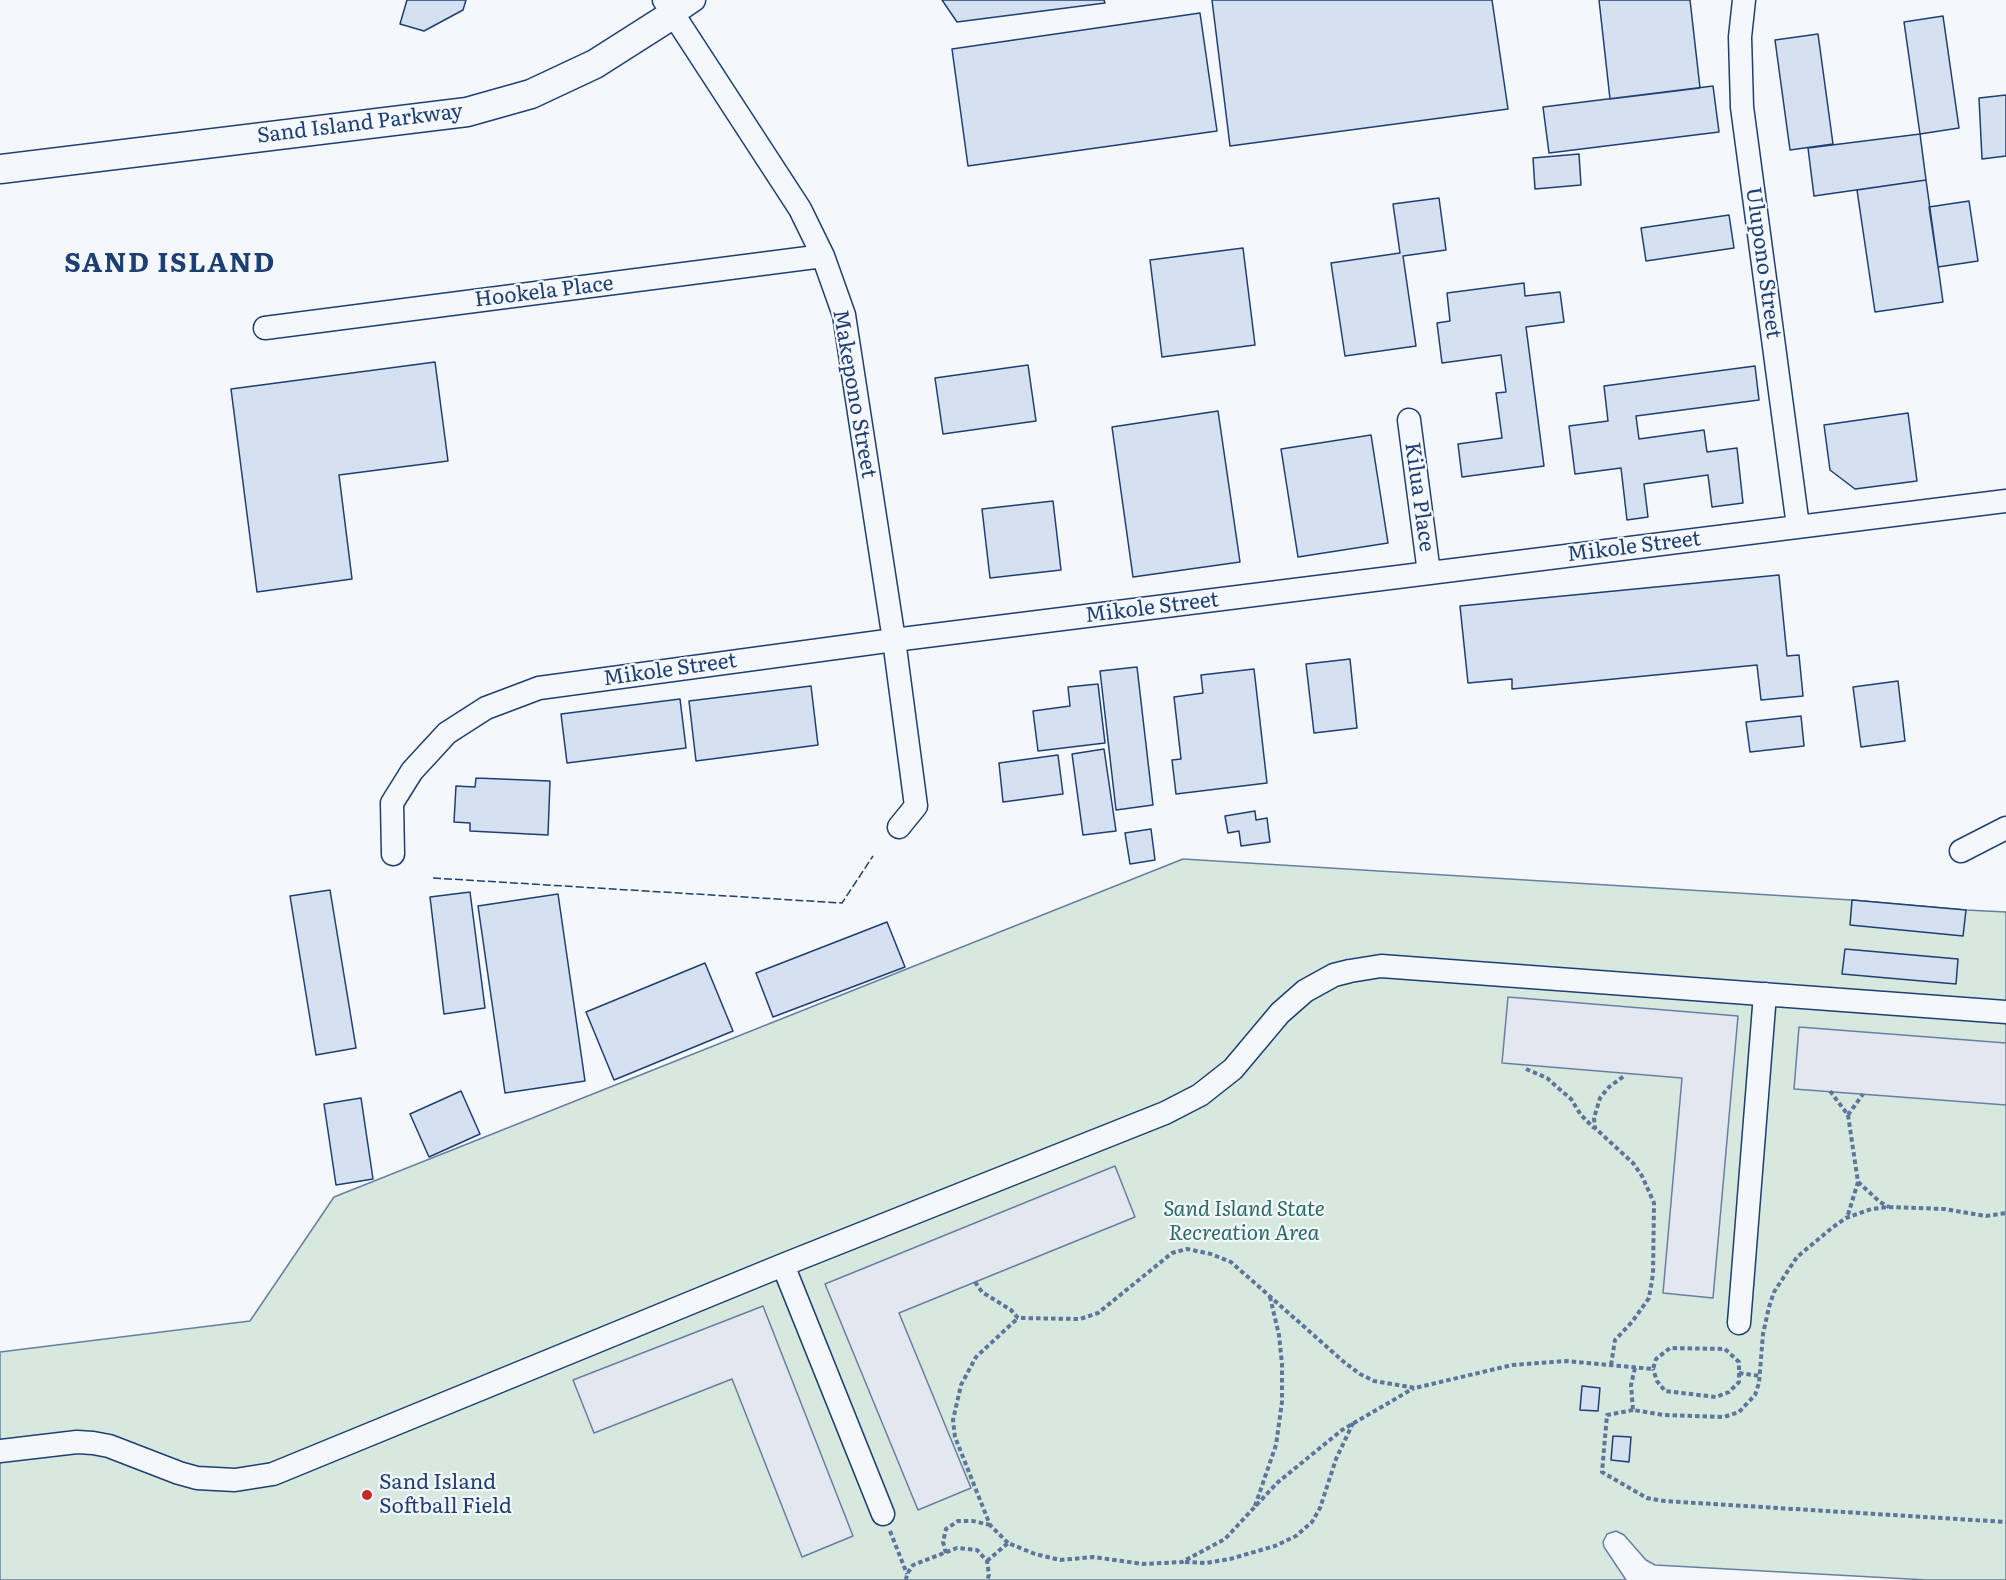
<!DOCTYPE html>
<style>
body{margin:0}
canvas{display:block;background:#f4f7fb}
</style>
<canvas width="2006" height="1580"></canvas>
<script>
const context = document.querySelector('canvas').getContext('2d');
context.lineJoin = 'round';
function fill(path, color) { context.fillStyle = color; context.fill(path, 'evenodd'); }
const toPath = rows => new Path2D(rows.map(r => 'M' + r).join(''));
function stroke(path, color, width, dash) { context.strokeStyle = color; context.lineWidth = width; context.lineCap = dash ? 'butt' : 'round'; context.setLineDash(dash || []); context.stroke(path); }
function drawText(font, color, halo, rows, align = 'center') {
  context.font = font + ' Literata,serif'; context.lineWidth = 4.5; context.setLineDash([]); context.textBaseline = 'middle'; context.strokeStyle = halo; context.fillStyle = color; for (const [text, x, y, turn = 0] of rows) {
    context.save(); context.translate(x, y); context.rotate((+turn || 0) * Math.PI / 180); context.textAlign = isNaN(turn) ? turn : align; if (halo) context.strokeText(text, 0, 0); context.fillText(text, 0, 0); context.restore();
  }
}
const green = toPath([
 [1183,859,1852,900,1966,910,2006,912,2006,1580,1927,1580,1655,1565,1646,1560,1624,1535,1616,1531,1607,1534,1603,1542,1604,1547,1626,1580,0,1580,0,1352,250,1321,334,1197,1183,859]
]);
const parking = toPath([
 [1508,997,1738,1016,1713,1298,1663,1293,1682,1078,1502,1063,1508,997],
 [1799,1027,2006,1043,2006,1105,1794,1089,1799,1027],
 [1115,1166,1135,1217,899,1313,971,1488,918,1510,825,1284,1115,1166],
 [763,1306,853,1536,802,1557,732,1379,594,1433,573,1380,763,1306]
]);
const building = toPath([
 [407,0,466,0,463,10,424,31,400,24,407,0],
 [942,0,1104,0,1105,3,957,22,942,0],
 [1212,0,1492,0,1508,109,1230,146,1212,0],
 [1599,0,1690,0,1700,88,1610,99,1599,0],
 [1200,13,1217,131,968,166,952,49,1200,13],
 [1943,16,1959,128,1920,134,1904,22,1943,16],
 [1818,34,1833,144,1790,150,1775,40,1818,34],
 [1713,86,1719,132,1549,153,1543,107,1713,86],
 [2006,95,2006,156,1982,159,1979,98,2006,95],
 [1920,134,1926,180,1814,196,1808,148,1920,134],
 [1579,154,1581,185,1535,189,1533,158,1579,154],
 [1926,180,1943,302,1875,312,1857,190,1926,180],
 [1439,198,1446,250,1403,256,1416,346,1345,356,1331,263,1400,253,1393,204,1439,198],
 [1969,201,1978,261,1938,267,1929,207,1969,201],
 [1729,215,1734,248,1646,261,1641,228,1729,215],
 [1243,248,1255,345,1162,357,1150,260,1243,248],
 [1524,283,1525,296,1560,292,1564,322,1526,327,1544,466,1462,477,1458,444,1502,438,1496,393,1506,392,1501,355,1442,363,1437,323,1450,321,1447,293,1524,283],
 [435,362,448,461,339,475,352,579,257,592,231,389,435,362],
 [1028,365,1036,421,943,434,935,378,1028,365],
 [1755,366,1759,400,1636,416,1639,439,1704,430,1707,452,1737,448,1743,503,1712,507,1708,475,1644,484,1648,517,1627,520,1621,468,1575,474,1569,426,1608,421,1604,386,1755,366],
 [1218,411,1240,562,1133,577,1112,427,1218,411],
 [1908,413,1917,481,1855,489,1830,470,1824,425,1908,413],
 [1371,435,1388,543,1298,557,1281,449,1371,435],
 [1053,501,1061,570,990,578,982,509,1053,501],
 [1779,575,1787,656,1799,655,1803,696,1761,700,1757,665,1512,689,1512,679,1468,683,1460,606,1779,575],
 [1350,659,1357,728,1314,733,1306,664,1350,659],
 [1137,667,1153,805,1116,810,1100,671,1137,667],
 [1254,669,1267,783,1176,794,1172,760,1181,759,1174,697,1203,693,1201,675,1254,669],
 [1898,681,1905,741,1861,747,1853,687,1898,681],
 [1098,684,1105,743,1038,751,1033,711,1070,706,1068,687,1098,684],
 [811,686,818,745,696,761,689,701,811,686],
 [680,699,686,748,567,763,561,714,680,699],
 [1801,716,1804,746,1750,752,1746,722,1801,716],
 [1104,749,1116,831,1083,835,1072,754,1104,749],
 [1058,755,1063,794,1003,802,999,763,1058,755],
 [476,778,550,781,548,835,470,831,470,823,454,822,456,786,475,787,476,778],
 [1255,811,1256,820,1267,818,1270,842,1241,846,1239,831,1228,833,1225,816,1255,811],
 [1151,829,1155,860,1130,864,1125,833,1151,829],
 [330,890,356,1048,316,1055,290,896,330,890],
 [470,892,485,1008,444,1014,430,897,470,892],
 [558,894,585,1081,505,1093,478,906,558,894],
 [1852,900,1966,910,1963,936,1850,925,1852,900],
 [887,922,905,967,773,1017,756,973,887,922],
 [1845,949,1958,959,1956,984,1842,974,1845,949],
 [705,963,733,1031,614,1080,586,1012,705,963],
 [461,1091,480,1134,429,1157,410,1114,461,1091],
 [361,1098,373,1179,336,1185,324,1104,361,1098],
 [1582,1386,1600,1388,1598,1411,1580,1410,1582,1386],
 [1613,1436,1631,1437,1629,1462,1611,1460,1613,1436]
]);
const path = toPath([
 [1526,1069,1547,1078,1557,1087,1571,1099,1581,1115,1594,1128],
 [1830,1091,1848,1115,1858,1182,1847,1218],
 [1848,1115,1863,1094],
 [1858,1182,1880,1202,1889,1207],
 [975,1282,982,1292,1011,1310,1018,1318,1080,1319,1098,1313,1172,1253,1187,1249,1211,1254,1231,1262,1344,1362,1360,1374,1374,1381,1415,1388,1512,1365,1566,1361,1653,1369,1656,1359,1670,1348,1725,1349,1739,1362,1739,1382,1729,1392,1716,1397,1665,1391,1657,1381,1653,1369],
 [1611,1365,1615,1340,1632,1322,1649,1298,1653,1274,1654,1203,1642,1176,1633,1163,1595,1128,1594,1118,1600,1098,1609,1087,1624,1076],
 [1635,1368,1631,1385,1633,1410,1664,1415,1724,1417,1739,1412,1755,1395,1759,1383,1763,1334,1769,1307,1774,1292,1797,1257,1833,1227,1846,1218,1871,1209,1889,1207,1944,1209,1986,1216,2006,1213],
 [1739,1373,1760,1376],
 [1633,1410,1607,1415,1602,1472,1647,1498,1664,1501,2006,1522],
 [1255,1506,1276,1445,1282,1402,1282,1364,1279,1335,1270,1297],
 [890,1531,907,1574],
 [1008,1543,990,1525,955,1437,953,1420,961,1385,976,1357,1018,1318],
 [946,1553,943,1542,946,1529,958,1521,973,1521,990,1525],
 [987,1561,1008,1543,1035,1554,1060,1560,1093,1557,1143,1564,1182,1562,1225,1539,1277,1483,1342,1430,1414,1388],
 [1185,1562,1206,1563,1230,1559,1275,1546,1296,1536,1312,1522,1320,1508,1336,1459,1353,1423],
 [906,1580,907,1574,913,1565,957,1548,977,1550,987,1561,989,1575,987,1580]
]);
const minor = toPath([
 [664,0,800,209,823,256,844,315,894,640,916,806,899,827],
 [1744,0,1740,37,1742,107,1798,526],
 [672,15,694,0],
 [265,328,823,256],
 [1409,420,1429,573],
 [1961,851,2006,828],
 [393,854,392,803,412,771,447,733,486,708,539,688,894,640,2006,501],
 [783,1265,883,1514],
 [1739,1323,1765,994],
 [0,1451,77,1442,93,1443,109,1446,179,1473,197,1478,235,1480,273,1474,783,1265,1165,1113,1200,1095,1233,1069,1280,1013,1305,991,1334,975,1350,971,1381,966,2006,1012]
]);
const major = toPath([
 [0,169,467,112,531,94,595,64,672,15]
]);
const fence = toPath([
 [433,878,842,903,873,856]
]);
const markers = [
 [367,1495,6,"#c62828"]
];
const streetNames = [
 ["Sand Island Parkway",360,124,-7],
 ["Ulupono Street",1763,263,82],
 ["Hookela Place",544,292,-7],
 ["Makepono Street",854,394,80],
 ["Kilua Place",1419,497,82],
 ["Mikole Street",1634,547,-7],
 ["Mikole Street",1152,608,-7],
 ["Mikole Street",670,670,-8]
];
const parkNames = [
 ["Sand Island State",1244,1210],
 ["Recreation Area",1244,1234]
];
const poiNames = [
 ["Sand Island",379,1483],
 ["Softball Field",379,1507]
];
const districtNames = [
 ["SAND ISLAND",170,264]
];
fill(green, '#d7e8df');
stroke(green, '#687fa3', 1.5);
fill(parking, '#e3e8f0');
stroke(parking, '#687fa3', 1.5);
fill(building, '#d5e0f0');
stroke(building, '#1d3f73', 1.5);
stroke(minor, '#1d3f73', 25);
stroke(major, '#1d3f73', 31);
stroke(path, '#5e769c', 4, [4.5, 3]);
stroke(minor, '#f4f7fb', 22);
stroke(major, '#f4f7fb', 28);
stroke(fence, '#1d3f73', 1.5, [8, 3]);
for (const [x, y, r, color] of markers) { const dot = new Path2D(); dot.arc(x, y, r, 0, 2 * Math.PI); context.fillStyle = color; context.fill(dot); stroke(dot, '#f4f7fb', 2); }
drawText('21px', '#1d3f73', '#f4f7fb', streetNames);
drawText('italic 21px', '#2c6c60', '#f4f7fb', parkNames);
drawText('21px', '#1d3f73', '#f4f7fb', poiNames, 'left');
context.letterSpacing = '1.5px';
drawText('bold 27px', '#1d3f73', '#f4f7fb', districtNames);
context.letterSpacing = '0px';
</script>
